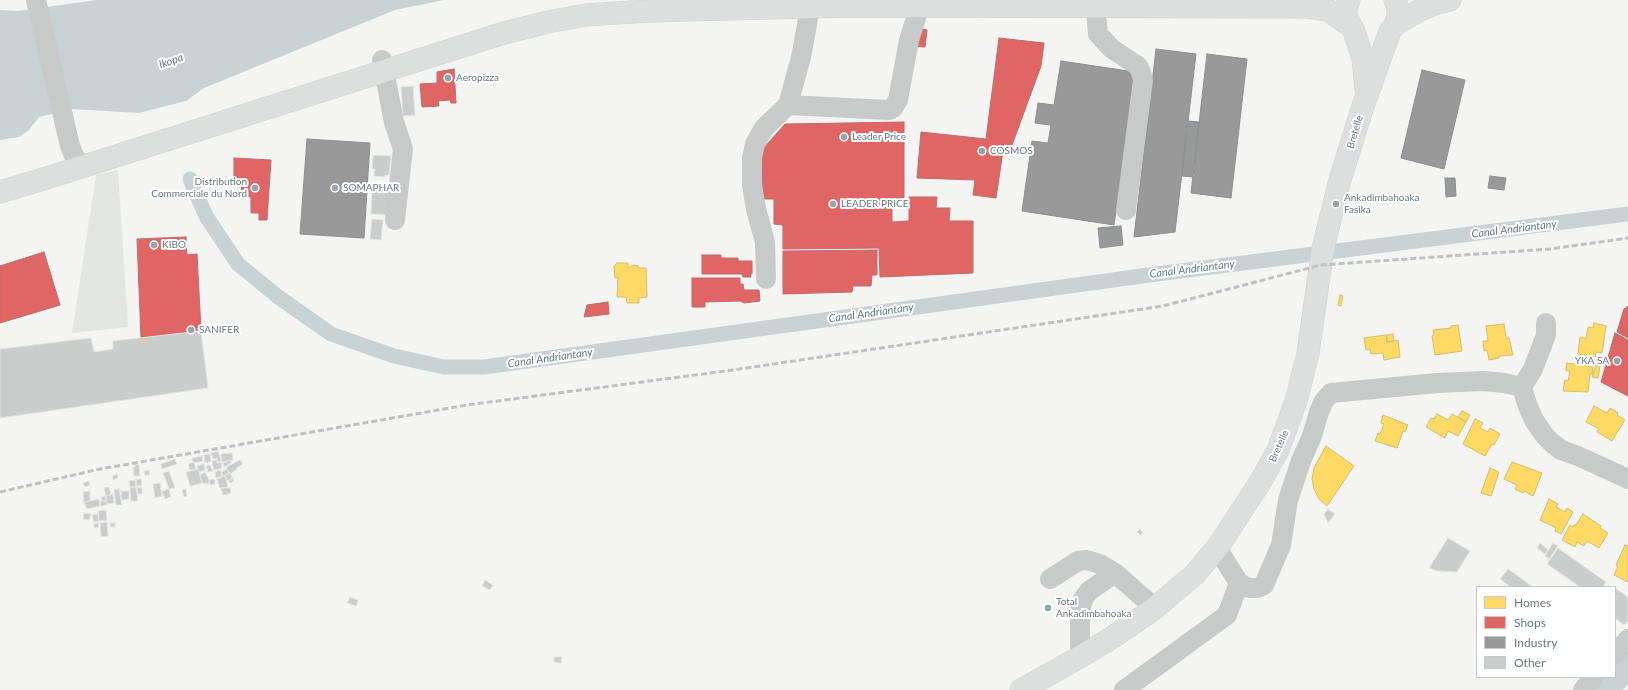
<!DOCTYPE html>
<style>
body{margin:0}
#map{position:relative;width:1628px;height:690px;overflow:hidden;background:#f4f4f2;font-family:Lato,sans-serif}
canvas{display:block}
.legend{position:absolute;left:1476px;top:586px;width:140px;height:92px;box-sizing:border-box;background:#fff;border:1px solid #c1c9cd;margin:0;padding:5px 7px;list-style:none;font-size:12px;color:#657782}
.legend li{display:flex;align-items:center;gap:8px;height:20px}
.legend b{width:20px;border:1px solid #c1c9cd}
</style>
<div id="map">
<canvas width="1628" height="690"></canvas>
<ul class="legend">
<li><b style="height:11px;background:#ffd966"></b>Homes</li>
<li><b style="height:11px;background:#e06666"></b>Shops</li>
<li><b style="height:11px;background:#999"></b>Industry</li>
<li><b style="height:11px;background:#cbcdcd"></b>Other</li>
</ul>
</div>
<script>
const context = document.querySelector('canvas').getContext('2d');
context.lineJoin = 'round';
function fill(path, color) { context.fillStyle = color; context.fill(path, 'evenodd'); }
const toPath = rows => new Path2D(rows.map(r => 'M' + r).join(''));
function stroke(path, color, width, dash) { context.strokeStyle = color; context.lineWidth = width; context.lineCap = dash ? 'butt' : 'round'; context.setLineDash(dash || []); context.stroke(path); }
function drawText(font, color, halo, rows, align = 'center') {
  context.font = font + ' Lato,sans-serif'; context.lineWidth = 4; context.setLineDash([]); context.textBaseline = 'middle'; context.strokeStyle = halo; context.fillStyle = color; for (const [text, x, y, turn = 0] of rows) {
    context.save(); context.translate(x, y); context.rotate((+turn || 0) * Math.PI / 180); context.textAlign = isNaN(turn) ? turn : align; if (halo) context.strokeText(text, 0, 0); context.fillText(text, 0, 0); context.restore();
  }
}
const green = toPath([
 [118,170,128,327,72,333,96,175]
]);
const water = toPath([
 [97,0,444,0,395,10,204,88,186,101,139,113,71,109,39,117,29,130,19,137,0,140,0,10,18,11]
]);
const homes = toPath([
 [617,263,628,263,628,268,634,265,638,266,639,268,646,268,647,297,639,298,639,303,627,303,626,297,617,297,618,277,615,278,614,266,617,263],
 [1340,295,1343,296,1341,306,1338,305,1340,295],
 [1594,323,1606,326,1602,353,1596,352,1595,357,1578,354,1580,337,1586,339,1588,327,1593,328,1594,323],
 [1504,324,1506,338,1509,338,1513,355,1499,356,1499,358,1489,360,1487,350,1484,351,1483,341,1488,341,1486,326,1504,324],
 [1458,325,1462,351,1435,355,1432,336,1434,335,1433,330,1451,328,1451,326,1458,325],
 [1393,334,1394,341,1387,342,1387,335,1393,334],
 [1386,335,1387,342,1398,340,1400,357,1384,360,1383,353,1371,354,1370,349,1366,350,1364,338,1386,335],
 [1567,363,1593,367,1592,374,1590,374,1588,392,1563,391,1565,380,1568,381,1570,371,1566,371,1567,363],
 [1596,365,1600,366,1598,378,1592,377,1596,365],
 [1594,406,1607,413,1610,408,1618,413,1617,415,1625,420,1612,441,1597,432,1599,429,1586,422,1594,406],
 [1462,411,1470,415,1466,422,1458,417,1462,411],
 [1437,414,1448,420,1452,414,1466,422,1458,436,1448,431,1445,438,1426,427,1431,418,1434,419,1437,414],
 [1383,415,1408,425,1405,432,1403,431,1397,448,1375,441,1378,433,1380,434,1384,424,1381,423,1383,415],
 [1475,419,1483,423,1480,428,1488,432,1490,428,1500,434,1494,445,1492,444,1485,456,1463,444,1475,419],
 [1326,446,1354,466,1327,506,1319,499,1314,489,1312,479,1314,468,1326,446],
 [1512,462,1542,473,1533,496,1524,491,1523,493,1515,489,1517,485,1504,479,1512,462],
 [1490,468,1499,472,1491,496,1481,493,1490,468],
 [1549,499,1558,504,1556,507,1565,512,1567,508,1573,512,1561,534,1555,531,1556,528,1540,520,1549,499],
 [1583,514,1601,526,1600,528,1608,533,1599,548,1587,541,1584,546,1577,542,1575,547,1562,540,1570,525,1573,527,1574,525,1576,525,1583,514],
 [1625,545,1628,546,1628,582,1614,575,1618,567,1616,565,1625,545]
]);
const shops = toPath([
 [916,28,927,30,925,47,914,46,916,28],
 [999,38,1044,43,1041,66,1012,145,1004,144,996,198,973,195,975,180,917,178,921,132,986,139,999,38],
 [454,69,456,103,451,103,450,100,438,101,439,106,422,107,420,84,437,83,437,72,454,69],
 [904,122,904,198,892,199,892,222,909,221,909,197,937,197,936,208,950,208,949,221,973,221,973,273,880,277,879,248,783,249,783,225,774,224,774,199,763,199,762,150,785,124,904,122],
 [234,158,271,160,267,220,259,220,259,213,251,213,251,197,241,196,242,180,234,179,234,158],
 [186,237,187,255,197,254,201,331,141,338,137,239,186,237],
 [877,250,877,275,872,275,871,286,853,286,852,292,783,294,783,251,877,250],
 [44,252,60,305,0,323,0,266,44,252],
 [702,255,721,255,721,258,738,258,738,261,752,261,752,274,750,274,751,277,743,277,742,274,702,274,702,255],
 [692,278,740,278,740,284,743,284,744,290,759,290,760,301,744,303,740,301,705,302,705,307,692,307,692,278],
 [608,302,609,314,584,317,587,305,608,302],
 [1628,306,1628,338,1617,332,1624,309,1628,306],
 [1615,333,1628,340,1628,396,1601,382,1615,333]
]);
const industry = toPath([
 [1156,49,1196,54,1175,232,1134,237,1156,49],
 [1207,54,1247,59,1231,198,1191,193,1207,54],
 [1061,61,1135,72,1114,225,1022,211,1032,141,1048,143,1051,125,1035,123,1038,103,1054,105,1061,61],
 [1422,70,1465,80,1444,169,1401,158,1422,70],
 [1187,121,1199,122,1194,177,1182,176,1187,121],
 [307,139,370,143,364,238,300,234,307,139],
 [1490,176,1506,178,1504,190,1488,188,1490,176],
 [1445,178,1455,178,1456,196,1446,197,1445,178],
 [1121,226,1123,245,1100,248,1098,228,1121,226]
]);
const canal = toPath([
 [190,179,206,216,238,264,277,296,331,334,394,356,444,367,484,367,1149,275,1628,214]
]);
const river = toPath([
 [1606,690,1628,665]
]);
const building = toPath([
 [413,86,415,115,403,116,401,87,413,86],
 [373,155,391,156,389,175,385,175,384,177,374,176,375,169,372,169,373,155],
 [372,192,389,193,388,215,371,214,372,192],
 [372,219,383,220,381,240,370,239,372,219],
 [201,331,208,388,0,418,0,349,91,338,94,352,113,349,113,341,201,331],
 [218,451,221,461,217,462,217,458,213,459,211,453,218,451],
 [230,453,232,453,233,460,222,462,221,454,230,453],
 [210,454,211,461,205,463,204,455,210,454],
 [202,456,203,461,193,463,192,458,202,456],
 [175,459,177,464,162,469,161,464,175,459],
 [216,460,217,463,221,462,222,468,214,470,212,461,216,460],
 [230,460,231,463,224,467,223,463,230,460],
 [240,460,243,464,236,468,237,469,230,474,226,467,240,460],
 [194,462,196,469,190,470,188,464,194,462],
 [204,464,205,470,199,472,197,466,204,464],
 [135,465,139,465,140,476,134,476,133,468,135,468,135,465],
 [210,465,213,471,208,472,206,466,210,465],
 [198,469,202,483,190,486,186,472,198,469],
 [227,469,229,473,223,476,221,472,227,469],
 [149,470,150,475,145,475,144,471,149,470],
 [220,470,222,476,216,478,215,472,220,470],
 [169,471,175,488,169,489,163,473,169,471],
 [205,472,209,480,209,484,202,483,200,475,205,472],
 [230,473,232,478,227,481,225,475,230,473],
 [117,474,118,478,113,480,112,476,117,474],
 [225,476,228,487,220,488,217,479,225,476],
 [233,478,234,481,230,483,229,480,233,478],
 '209 482a3 3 0 1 1 6 0a3 3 0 1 1-6 0Z',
 [136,479,141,479,142,485,137,486,136,479],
 [135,480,136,487,130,487,129,481,135,480],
 [89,481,90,485,85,487,83,483,89,481],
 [160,483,162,496,155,498,153,484,160,483],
 [109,487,111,495,106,496,104,488,109,487],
 [130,487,136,487,138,501,131,501,130,487],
 [137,488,142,488,142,494,138,494,137,488],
 [223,488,230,488,231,493,223,495,221,489,223,488],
 [119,489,122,505,116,505,114,490,119,489],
 [169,489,171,497,165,499,162,491,169,489],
 [186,489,187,496,184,497,182,490,186,489],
 [90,491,90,501,84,502,83,492,90,491],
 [121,491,129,491,129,499,122,500,121,491],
 [113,494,114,503,107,504,106,496,113,494],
 [105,496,106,501,102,501,101,497,105,496],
 [99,499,100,506,87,509,84,502,99,499],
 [102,501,106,501,107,505,101,506,100,502,102,501],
 [1328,509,1335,514,1328,523,1324,514,1328,509],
 [106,510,107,520,99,521,98,511,106,510],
 [84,513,91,514,89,520,83,519,84,513],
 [98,514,99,521,94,522,92,515,98,514],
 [107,522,108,536,101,537,100,523,107,522],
 [98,523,99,527,94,528,94,524,98,523],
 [110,523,115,523,115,527,111,527,110,523],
 [1140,529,1143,533,1140,535,1137,532,1140,529],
 [1448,538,1470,551,1457,572,1437,571,1429,568,1448,538],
 [1540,543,1548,550,1545,554,1537,548,1540,543],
 [1553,543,1558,546,1549,559,1545,556,1553,543],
 [1558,548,1606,582,1603,587,1580,587,1547,564,1558,548],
 [1508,569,1533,587,1511,587,1500,579,1508,569],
 [485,580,493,585,490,590,482,586,485,580],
 [1615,588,1628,597,1628,621,1624,625,1615,618,1615,588],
 [350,597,358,600,356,606,347,603,350,597],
 [554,657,562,657,561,663,554,662,554,657]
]);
const minor = toPath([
 [36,0,70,146,75,158,78,161,84,164,90,164],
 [810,0,807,25,801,57,788,105,889,110,893,108,898,100,909,40,922,0],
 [1095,0,1098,34,1112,49,1138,66,1141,72,1143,80,1126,210],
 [382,60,394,122,403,149,395,220],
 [766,279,765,242,756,209,752,185,752,158,755,144,764,128,788,105],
 [1546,323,1546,335,1533,369,1522,387,1527,404,1534,420,1545,436,1552,443,1561,450,1578,456,1628,479],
 [1217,548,1239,583,1249,588,1257,588,1264,585,1281,545,1288,500,1301,461,1312,436,1319,412,1324,401,1331,393,1437,383,1483,381,1504,383,1522,387],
 [1050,579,1078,561,1087,560,1100,564,1115,573,1155,608],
 [1615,654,1628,639],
 [1080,657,1080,611,1083,599,1089,591,1115,573],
 [1124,690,1227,615,1239,583],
 [1583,690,1594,677]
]);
const major = toPath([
 [1349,0,1346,9,1346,17,1354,31,1363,59,1366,89],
 [1395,25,1420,10,1437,3,1450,0],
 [0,192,53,176,504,33,548,22,586,15,648,11,853,6,1306,7,1328,10,1349,25],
 [1021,690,1080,657,1113,637,1155,608,1195,574,1217,548,1261,481,1278,450,1296,401,1308,353,1323,248,1340,180,1363,106,1390,31,1395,25,1398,17,1398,9,1395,0]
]);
const rail = toPath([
 [0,492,100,469,467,405,733,370,1163,306,1321,265,1550,249,1628,238]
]);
const markers = [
 [448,78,4,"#97a3a9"],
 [844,137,4,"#97a3a9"],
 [982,151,4,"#97a3a9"],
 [255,188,4,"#97a3a9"],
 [335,188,4,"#97a3a9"],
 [833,204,4,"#97a3a9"],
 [1336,204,4,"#97a3a9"],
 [154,245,4,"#97a3a9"],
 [191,330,4,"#97a3a9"],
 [1617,361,4,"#97a3a9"],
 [1048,608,4,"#97a3a9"]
];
const poiNames = [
 ["Aeropizza",456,78],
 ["Leader Price",852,137],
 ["COSMOS",990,151],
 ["Distribution",247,182,"right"],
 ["Commerciale du Nord",247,194,"right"],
 ["SOMAPHAR",343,188],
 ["Ankadimbahoaka",1344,198],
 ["Fasika",1344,210],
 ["LEADER PRICE",841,204],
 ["KIBO",162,245],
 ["SANIFER",199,330],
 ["YKA SA",1609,361,"right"],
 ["Total",1056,602],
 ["Ankadimbahoaka",1056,614]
];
const streetNames = [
 ["Bretelle",1355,132,-73],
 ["Bretelle",1279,446,-66]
];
const waterNames = [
 ["Ikopa",171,61,-20],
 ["Canal Andriantany",1514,229,-7],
 ["Canal Andriantany",1192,269,-7],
 ["Canal Andriantany",871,313,-8],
 ["Canal Andriantany",550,358,-8]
];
fill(green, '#e3e6e0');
fill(water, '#c8d2d3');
fill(homes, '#ffd966');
stroke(homes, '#d1bc6e', 1);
fill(shops, '#e06666');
stroke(shops, '#bb6b6e', 1);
fill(industry, '#999');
stroke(industry, '#898f92', 1);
stroke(canal, '#c8d2d3', 15);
stroke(river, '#c8d2d3', 25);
fill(building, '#cbcdcd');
stroke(building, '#e3e3e2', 1);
stroke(major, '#d1d1d1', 23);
stroke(minor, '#c8caca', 20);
stroke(major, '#dddede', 22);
stroke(rail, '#bec0c1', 3, [6, 3]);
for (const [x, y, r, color] of markers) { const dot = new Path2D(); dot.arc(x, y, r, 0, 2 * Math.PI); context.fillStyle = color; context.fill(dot); stroke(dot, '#fff', 1.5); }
drawText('10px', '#657782', '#fff', poiNames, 'left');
drawText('10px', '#657782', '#fff', streetNames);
drawText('italic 11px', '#60797f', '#fff', waterNames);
</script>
